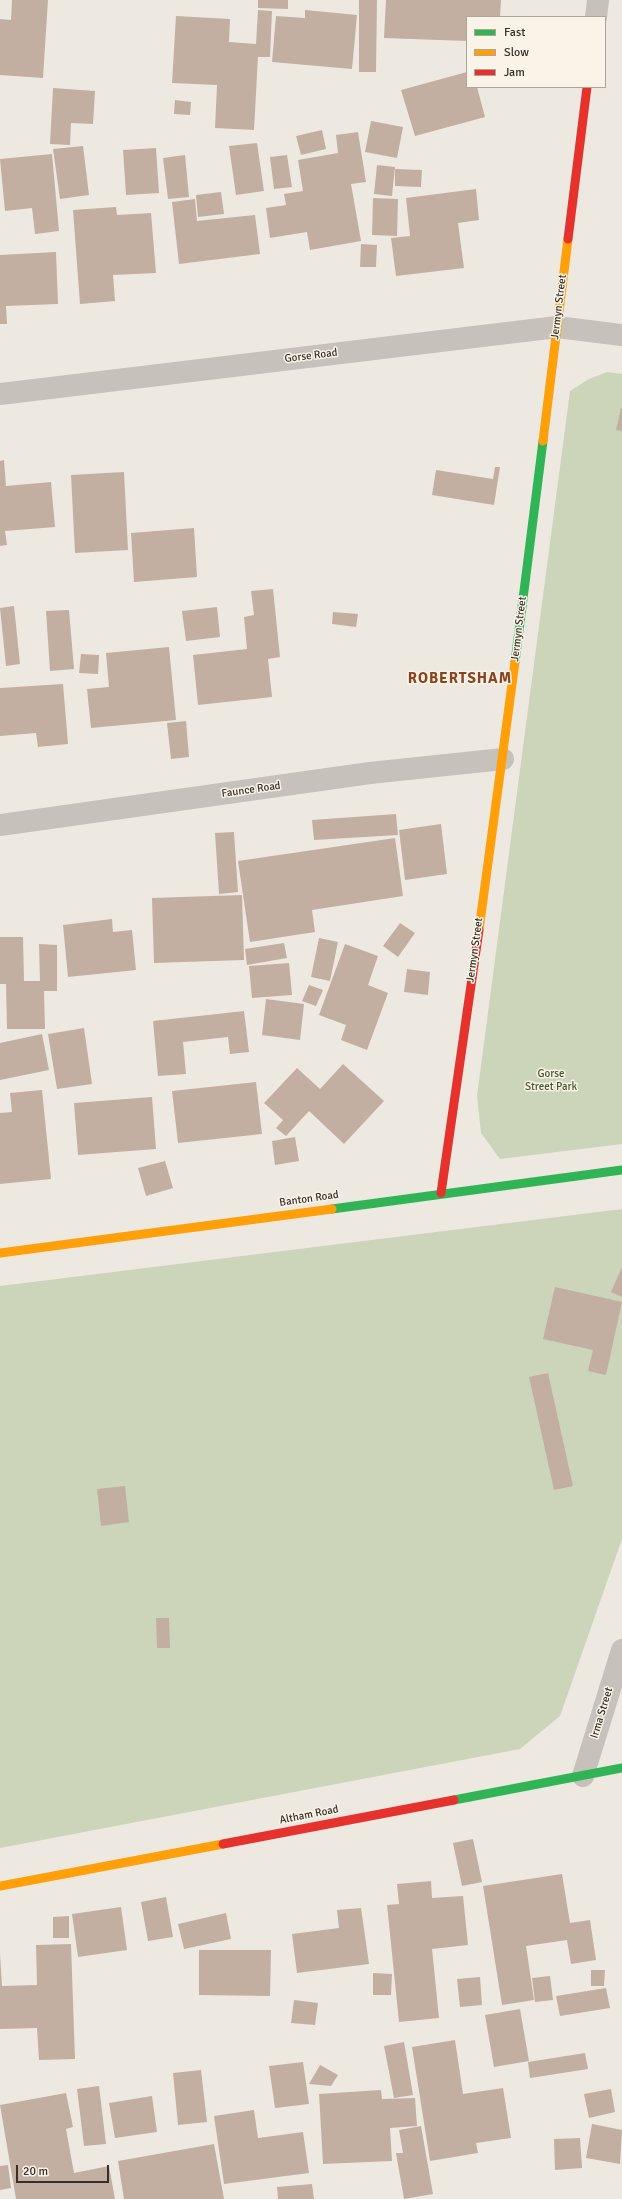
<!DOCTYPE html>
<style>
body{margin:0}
#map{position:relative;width:622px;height:2199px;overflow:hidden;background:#ede9e1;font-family:Signika,sans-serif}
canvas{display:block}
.legend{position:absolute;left:466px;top:16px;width:140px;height:72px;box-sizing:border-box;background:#faf4e8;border:1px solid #aca59b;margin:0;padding:5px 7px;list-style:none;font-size:12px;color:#372e28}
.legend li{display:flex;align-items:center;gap:8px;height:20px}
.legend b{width:20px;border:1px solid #aca59b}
.scale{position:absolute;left:16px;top:2165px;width:93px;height:18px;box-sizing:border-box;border:2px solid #372e28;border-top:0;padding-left:5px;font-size:12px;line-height:14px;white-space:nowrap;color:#372e28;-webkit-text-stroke:3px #faf4e8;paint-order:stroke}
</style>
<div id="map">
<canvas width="622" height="2199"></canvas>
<ul class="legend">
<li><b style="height:5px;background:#30b455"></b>Fast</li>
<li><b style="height:5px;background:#ff9f0a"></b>Slow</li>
<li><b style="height:5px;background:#e5322d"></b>Jam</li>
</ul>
<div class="scale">20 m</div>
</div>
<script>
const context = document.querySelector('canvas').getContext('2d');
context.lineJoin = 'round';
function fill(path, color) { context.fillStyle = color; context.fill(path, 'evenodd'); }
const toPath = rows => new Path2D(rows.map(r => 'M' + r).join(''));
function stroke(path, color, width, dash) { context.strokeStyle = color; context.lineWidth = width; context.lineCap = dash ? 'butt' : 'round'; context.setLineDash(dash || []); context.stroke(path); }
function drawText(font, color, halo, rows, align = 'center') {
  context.font = font + ' Signika,sans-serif'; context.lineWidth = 3; context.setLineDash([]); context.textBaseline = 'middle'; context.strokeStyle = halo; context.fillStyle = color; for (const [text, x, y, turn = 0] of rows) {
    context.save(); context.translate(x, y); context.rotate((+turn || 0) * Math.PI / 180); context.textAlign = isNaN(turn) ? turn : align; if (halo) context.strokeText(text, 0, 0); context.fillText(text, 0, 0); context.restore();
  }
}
const green = toPath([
 [607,372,622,374,622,1144,500,1159,481,1133,477,1096,570,391,589,379],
 [622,1209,622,1539,560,1716,520,1749,0,1848,0,1286]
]);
const building = toPath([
 [12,0,48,0,43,78,0,75,0,19,11,20],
 [258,0,288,0,288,9,258,8],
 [359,0,377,0,376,72,359,72],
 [386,0,501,0,500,17,467,17,467,41,384,38],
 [258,10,272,11,270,57,258,57,254,130,215,128,217,85,172,83,176,16,230,19,229,42,256,44],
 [305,10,357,15,352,69,272,62,276,16,305,18],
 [467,72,467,87,477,87,485,117,415,136,401,90],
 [53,88,95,91,93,124,71,123,70,145,50,144],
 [175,100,191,102,190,115,174,114],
 [371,121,403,127,397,158,365,152],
 [322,130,326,149,301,155,296,136],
 [358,132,366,182,351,184,361,241,310,250,307,232,270,238,266,208,286,205,284,194,303,191,298,160,338,153,336,135],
 [257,143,264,191,236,195,229,146],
 [83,146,89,195,60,199,53,149],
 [156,148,159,193,126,195,123,150],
 [52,154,59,231,35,234,32,208,5,211,0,159],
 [185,155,189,197,168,199,163,158],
 [287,155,292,187,274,189,270,157],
 [377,165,395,167,392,196,374,194],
 [395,169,422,170,421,187,395,186],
 [476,189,479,220,458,223,464,268,396,276,391,238,410,236,406,198],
 [221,192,224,214,198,217,196,195],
 [373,198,398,199,397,236,372,235],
 [195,199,197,221,255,215,260,254,179,264,172,202],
 [116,207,117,215,151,213,156,273,113,275,115,301,80,304,73,210],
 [361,244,377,245,376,267,360,267],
 [56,252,58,304,6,306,7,324,0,324,0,255],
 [621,408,622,409,622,431,616,430],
 [4,460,6,486,51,482,55,527,5,531,7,545,0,546,0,461],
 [495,467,500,467,494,505,432,495,436,470,493,479],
 [124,472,128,550,75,553,71,475],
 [194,528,197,577,134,582,131,533],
 [273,589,280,657,268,659,272,697,198,705,193,655,247,649,244,617,254,615,251,591],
 [14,606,20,664,6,666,0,608],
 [217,607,220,637,186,641,182,611],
 [69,610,74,669,50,671,46,611],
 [333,612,358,614,356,627,332,624],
 [169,647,176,720,91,728,87,689,109,687,106,653],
 [81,654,99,655,98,674,79,673],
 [63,684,68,744,38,747,36,733,0,736,0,688],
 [186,721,189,757,171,759,167,723],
 [396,814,398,835,314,840,312,820],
 [441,824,447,874,405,880,399,830],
 [234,832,238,892,219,894,215,833],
 [395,838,403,896,312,910,315,932,250,942,238,861],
 [242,895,244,960,154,963,152,898],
 [112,919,113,932,132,930,136,970,68,977,63,925],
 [400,923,415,933,398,957,383,946],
 [0,937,23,937,24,981,40,981,39,944,57,945,57,991,44,991,45,1029,7,1029,6,984,0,984],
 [319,938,338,942,330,981,311,977],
 [284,943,287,958,247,965,245,949],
 [345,944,378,956,368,985,388,993,367,1050,341,1040,346,1025,319,1015],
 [289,963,292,995,252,998,249,966],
 [407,969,430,972,428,995,404,992],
 [309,985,323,990,316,1006,302,1001],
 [266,999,304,1004,300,1040,262,1035],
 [244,1011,249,1052,230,1054,228,1037,183,1042,186,1074,158,1076,153,1021],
 [84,1028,92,1084,57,1089,48,1034],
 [42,1034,49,1070,0,1080,0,1043],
 [343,1064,384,1101,344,1144,309,1111,286,1136,276,1128,283,1120,264,1103,297,1068,320,1089],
 [256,1082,262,1134,178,1143,172,1091],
 [42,1090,51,1179,0,1184,0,1113,12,1112,10,1093],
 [152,1097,156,1149,78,1155,74,1103],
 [295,1137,299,1161,275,1165,272,1141],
 [165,1161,173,1188,146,1196,138,1168],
 [622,1267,622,1297,611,1292],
 [555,1287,622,1302,606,1375,588,1371,593,1350,543,1339],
 [548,1373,573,1486,554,1490,529,1377],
 [125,1486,129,1522,101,1526,97,1489],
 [156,1618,169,1618,170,1648,157,1648],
 [473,1839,482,1882,462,1886,453,1843],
 [562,1874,570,1923,590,1920,596,1960,571,1964,567,1940,526,1946,534,2000,502,2005,483,1886],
 [431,1881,432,1898,463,1896,468,1945,432,1949,439,2018,399,2022,387,1905,399,1904,397,1884],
 [166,1897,173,1937,148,1941,141,1902],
 [121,1907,127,1950,78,1957,72,1914],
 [361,1908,369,1964,297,1973,292,1934,339,1928,337,1910],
 [226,1913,231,1939,184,1949,178,1924],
 [69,1916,69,1938,53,1938,53,1917],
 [71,1944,75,2059,39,2060,37,2028,0,2029,0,1954,2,1986,37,1985,36,1945],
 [199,1950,271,1950,270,1996,199,1995],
 [591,1970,605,1970,604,1986,591,1986],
 [373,1973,392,1974,391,1995,373,1995],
 [550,1976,553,2000,535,2002,532,1978],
 [480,1977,482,2005,460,2007,457,1979],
 [606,1988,610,2008,560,2016,556,1996],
 [294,2000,318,2003,315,2025,291,2023],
 [520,2009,529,2061,494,2067,485,2015],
 [455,2040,463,2094,503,2088,511,2138,476,2143,478,2153,430,2161,412,2047],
 [404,2042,413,2095,394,2098,384,2046],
 [585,2053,588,2069,530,2078,528,2062],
 [303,2062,309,2104,275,2108,269,2066],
 [320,2065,338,2075,331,2086,309,2084],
 [201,2070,207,2122,178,2125,173,2073],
 [99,2086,106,2144,84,2146,77,2089],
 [611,2089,615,2112,589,2118,584,2094],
 [381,2090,382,2099,415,2098,417,2126,390,2128,392,2161,323,2164,319,2094],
 [66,2093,73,2127,66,2129,74,2173,109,2166,115,2199,16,2199,0,2105],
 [152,2096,157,2132,115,2138,109,2103],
 [254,2110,258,2138,303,2132,309,2173,224,2184,214,2116],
 [592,2124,622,2130,620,2164,586,2158],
 [421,2126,433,2194,404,2199,396,2153,403,2153,399,2130],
 [580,2138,582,2168,555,2170,554,2139],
 [214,2144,224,2199,124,2199,118,2161],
 [8,2165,11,2188,0,2190,0,2166],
 [312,2184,314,2199,278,2199,277,2187]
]);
const street = toPath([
 [596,17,598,0],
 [0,394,557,327,622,335],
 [0,825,370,773,503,759],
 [583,1776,622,1650]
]);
const fast = toPath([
 [515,662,543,441],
 [332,1209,622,1170],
 [454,1800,622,1768]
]);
const slow = toPath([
 [543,441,568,239],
 [479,930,515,662],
 [0,1253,332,1209],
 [0,1886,223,1844]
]);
const jam = toPath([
 [568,239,587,87],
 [441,1193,479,930],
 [223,1844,454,1800]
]);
const streetNames = [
 ["Jermyn Street",559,307,-83],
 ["Gorse Road",311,356,-7],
 ["Jermyn Street",519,629,-83],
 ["Faunce Road",251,790,-8],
 ["Jermyn Street",475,950,-82],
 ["Banton Road",309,1199,-8],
 ["Irma Street",602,1713,-73],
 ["Altham Road",309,1815,-11]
];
const parkNames = [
 ["Gorse",551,1074],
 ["Street Park",551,1087]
];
const districtNames = [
 ["ROBERTSHAM",460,679]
];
fill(green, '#ccd4ba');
fill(building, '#c2afa2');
stroke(street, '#c6c1ba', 22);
stroke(fast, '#30b455', 9);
stroke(slow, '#ff9f0a', 9);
stroke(jam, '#e5322d', 9);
drawText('11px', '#372e28', '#faf4e8', streetNames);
drawText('11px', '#42572b', '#faf4e8', parkNames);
context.letterSpacing = '1px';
drawText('bold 15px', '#89431e', '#faf4e8', districtNames);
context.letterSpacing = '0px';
</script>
